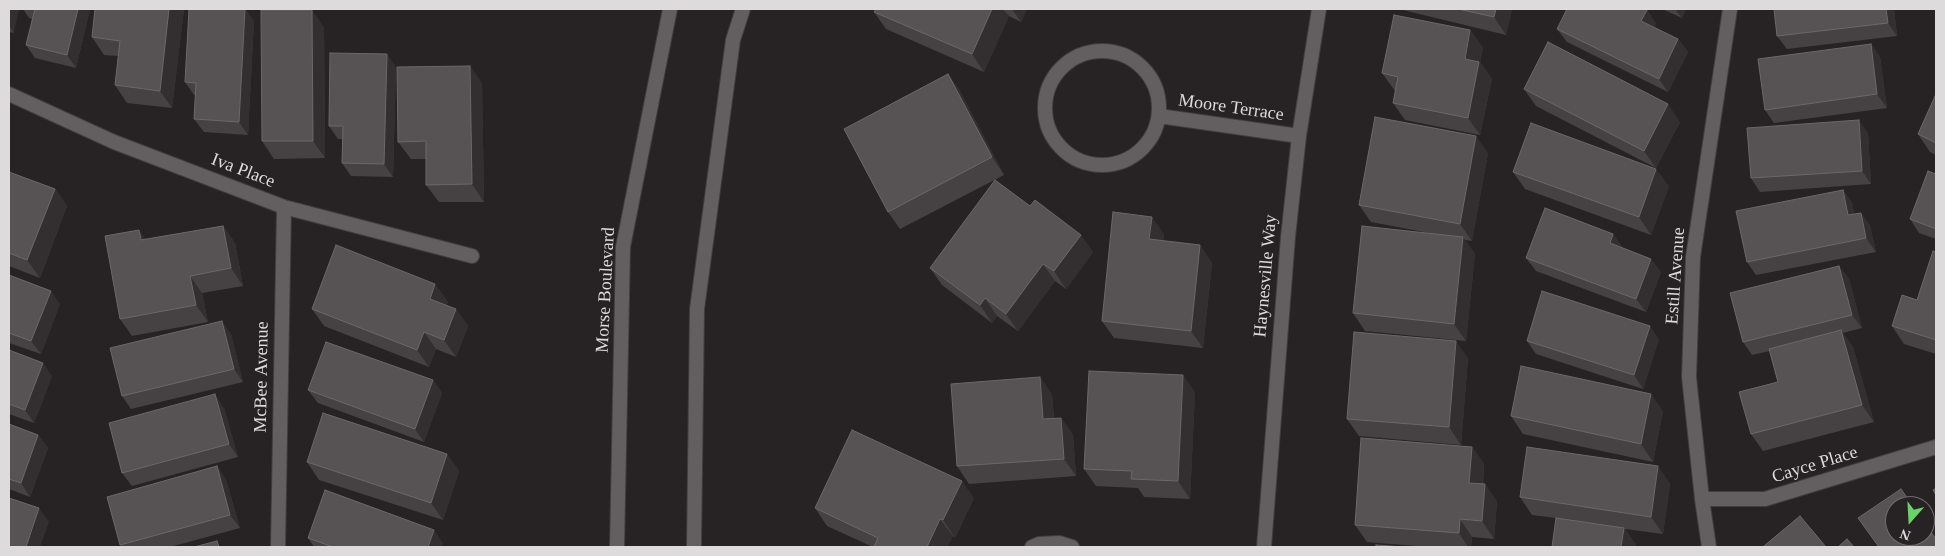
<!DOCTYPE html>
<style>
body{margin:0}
#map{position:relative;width:1945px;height:556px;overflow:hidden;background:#272324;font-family:Georgia,serif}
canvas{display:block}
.frame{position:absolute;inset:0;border:10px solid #dddbdc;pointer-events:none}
.north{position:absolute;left:1885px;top:496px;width:50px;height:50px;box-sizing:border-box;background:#272324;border:1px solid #706d6e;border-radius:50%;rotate:199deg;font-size:14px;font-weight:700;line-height:20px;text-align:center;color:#dddbdc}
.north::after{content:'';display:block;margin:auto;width:18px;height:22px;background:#67d466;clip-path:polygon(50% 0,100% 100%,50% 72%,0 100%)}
</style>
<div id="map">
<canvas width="1945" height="556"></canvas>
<div class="frame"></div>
<div class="north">N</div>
</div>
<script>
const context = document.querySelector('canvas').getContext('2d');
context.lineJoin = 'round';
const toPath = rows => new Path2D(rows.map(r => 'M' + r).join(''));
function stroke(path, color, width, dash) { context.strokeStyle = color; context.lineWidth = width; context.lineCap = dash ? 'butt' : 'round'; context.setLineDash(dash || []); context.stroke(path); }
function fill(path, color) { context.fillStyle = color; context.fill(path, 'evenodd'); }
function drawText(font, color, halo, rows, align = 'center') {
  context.font = font + ' Georgia,serif'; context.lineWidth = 4; context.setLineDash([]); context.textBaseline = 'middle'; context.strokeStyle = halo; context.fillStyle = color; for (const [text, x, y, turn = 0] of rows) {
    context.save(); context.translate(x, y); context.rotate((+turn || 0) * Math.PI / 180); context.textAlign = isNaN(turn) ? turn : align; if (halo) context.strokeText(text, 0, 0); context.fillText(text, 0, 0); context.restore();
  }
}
const minor = toPath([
 '1045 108a57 57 0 1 1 114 0a57 57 0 1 1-114 0Z',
 [9,94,114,142,284,207,472,256],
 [1159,116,1299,136],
 [1702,499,1765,499,1936,447],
 [278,547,284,207],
 [1032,547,1039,544,1059,543,1072,547],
 [1264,547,1288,237,1299,136,1319,9],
 [1709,547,1702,499,1689,377,1693,257,1730,9]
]);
const secondary = toPath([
 [617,547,623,247,670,9],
 [694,547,697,309,733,40,743,9]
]);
const wall = toPath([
 [9,9,14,33,9,32],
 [23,9,90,9,76,68,35,58,26,45,32,19,29,18],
 [95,9,184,9,172,108,127,103,115,85,118,56,104,55,92,37],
 [876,9,1027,9,1021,22,1009,16,984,72,886,29,874,12],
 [1402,9,1512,9,1506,35,1403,10],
 [1662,9,1686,9,1682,18],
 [1894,9,1897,36,1787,49,1777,36],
 [1647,10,1656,24,1654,27,1678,39,1688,52,1668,92,1567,42,1557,29],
 [254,21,248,135,204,132,194,119,196,95,194,95,185,82],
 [324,27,325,158,274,159,262,141],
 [1470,30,1483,48,1480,62,1492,79,1480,135,1405,120,1393,103,1395,91,1382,73],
 [1871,44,1880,57,1887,108,1774,123,1765,110],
 [396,67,393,177,351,176,342,163,342,139,338,139,329,126],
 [948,74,960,91,1004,175,900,229,888,212],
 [482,83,484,202,439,202,426,185,426,159,411,159,398,142],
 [1524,89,1680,122,1656,168,1536,106],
 [1936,94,1936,155,1930,152,1918,134],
 [1868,133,1871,184,1760,192,1751,178],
 [1488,153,1472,241,1465,240,1475,254,1466,341,1365,331,1353,313,1429,233,1371,222,1359,205],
 [9,172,55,189,67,206,40,278,9,266],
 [1513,172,1669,186,1651,235,1525,189],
 [1936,174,1936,239,1919,233,1910,219],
 [1843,190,1852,203,1854,214,1861,213,1870,226,1876,252,1756,275,1747,262],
 [223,226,235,243,243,286,202,293,208,322,132,336,120,319,146,239],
 [1164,234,1163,241,1200,245,1212,263,1203,348,1114,338,1102,321],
 [1613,234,1622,247,1622,248,1661,272,1646,312,1536,271,1526,258],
 [1093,252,1066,289,1055,281,1018,331,997,316,992,323,942,285,930,268],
 [1936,252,1936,354,1904,344,1892,326,1917,300],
 [1839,266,1849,279,1862,328,1843,333,1853,347,1874,422,1763,451,1751,434,1778,382,1770,351,1752,355,1743,342],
 [9,275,60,304,41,354,9,343],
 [435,284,448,302,446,305,456,309,468,326,456,357,436,349,429,367,324,326,312,309],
 [231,334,243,382,131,409,122,396],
 [1659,339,1643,389,1536,354,1527,341],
 [9,350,52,376,34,423,9,414],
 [1468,358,1461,445,1359,436,1347,419],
 [1040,377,1052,395,1054,418,1061,418,1073,435,1076,476,969,484,957,466],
 [433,380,442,393,424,442,318,403,308,390],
 [1195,392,1190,499,1144,497,1138,488,1096,486,1084,469],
 [224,408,238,457,132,486,122,473],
 [1663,411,1653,462,1523,434,1511,416],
 [9,424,38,435,48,448,30,497,9,489],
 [1472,447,1484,464,1483,484,1485,484,1497,502,1494,539,1472,537,1471,547,1428,547,1367,542,1355,525],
 [447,454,459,471,443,520,319,480,307,462],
 [217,466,226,480,240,528,170,547,121,547,120,545],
 [1658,466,1670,484,1663,534,1625,529,1636,545,1636,547,1552,547,1556,518,1532,515,1520,497],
 [974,498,955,538,953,536,947,547,873,547,827,526,815,508],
 [308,538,443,543,441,547,314,547]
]);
const shadedWall = toPath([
 [9,9,19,9,14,33,9,25],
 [78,9,90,9,76,68,67,55],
 [169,9,184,9,172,108,160,91],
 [245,9,246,9,254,21,248,135,239,122],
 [992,9,1003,9,1009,16,984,72,972,54],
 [1012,9,1027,9,1021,22],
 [1496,9,1512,9,1506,35,1494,17],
 [1675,9,1686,9,1682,18],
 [1886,9,1894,9,1897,36,1888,23],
 [312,10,324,27,325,158,313,141],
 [1647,10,1656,24,1651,34,1641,21],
 [1470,30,1483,48,1480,62,1492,79,1480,135,1468,118,1465,59],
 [1678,39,1688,52,1668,92,1659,79],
 [1871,44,1880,57,1887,108,1877,94],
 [387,54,396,67,393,177,384,164],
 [470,66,482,83,484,202,472,184],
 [948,74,960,91,1004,175,992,157],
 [1668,104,1680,122,1656,168,1644,151],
 [1859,120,1868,133,1871,184,1862,171],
 [1476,136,1488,153,1472,241,1460,224],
 [1656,169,1669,186,1651,235,1639,217],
 [55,189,67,206,40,278,27,260],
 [1843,190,1852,203,1857,229,1848,215],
 [1861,213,1870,226,1876,252,1866,238],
 [1152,217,1164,234,1161,256,1149,239],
 [223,226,235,243,243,286,231,268],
 [139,230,151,247,141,240],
 [1613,234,1622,247,1619,256,1610,243],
 [1081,235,1093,252,1066,289,1054,271],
 [1463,237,1475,254,1466,341,1454,324],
 [1200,245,1212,263,1203,348,1191,331],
 [1651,259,1661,272,1646,312,1636,299],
 [1043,264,1055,281,1018,331,1006,314],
 [1839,266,1849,279,1862,328,1852,315],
 [190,276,202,293,208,322,196,305],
 [435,284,448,302,442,316,430,299],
 [51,291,60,304,41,354,31,341],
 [985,298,997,316,992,323,980,305],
 [456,309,468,326,456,357,444,340],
 [222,321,231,334,243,382,234,369],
 [1650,326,1659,339,1643,389,1634,375],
 [1841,330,1853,347,1874,422,1862,405],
 [424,332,436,349,429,367,417,350],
 [1456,341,1468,358,1461,445,1449,427],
 [43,363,52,376,34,423,25,410],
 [1183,375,1195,392,1190,499,1178,481],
 [1040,377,1052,395,1055,436,1043,419],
 [433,380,442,393,424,442,415,429],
 [215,394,224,408,238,457,229,444],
 [1651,394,1663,411,1653,462,1641,444],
 [1061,418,1073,435,1076,476,1064,459],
 [38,435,48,448,30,497,21,483],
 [1472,447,1484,464,1481,500,1469,483],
 [447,454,459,471,443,520,431,503],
 [217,466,226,480,240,528,230,515],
 [1658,466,1670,484,1663,534,1651,517],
 [962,481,974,498,955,538,943,520],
 [1485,484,1497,502,1494,539,1482,521],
 [39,508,49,522,40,547,26,547],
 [940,519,953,536,947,547,927,547],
 [1460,519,1472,537,1471,547,1468,547,1459,533],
 [1624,528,1636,545,1636,547,1621,547],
 [434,530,443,543,441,547,428,547]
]);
const building = toPath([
 [35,9,78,9,67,55,26,45,35,9],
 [95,9,169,9,160,91,115,85,120,41,92,37,95,9],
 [189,9,245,9,239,122,194,119,196,83,185,82,189,9],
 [876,9,992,9,972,54,874,12,876,9],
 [1458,9,1496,9,1494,17,1458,9],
 [1567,9,1644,9,1647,10,1641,21,1678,39,1659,79,1557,29,1567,9],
 [1774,9,1886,9,1888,23,1777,36,1774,9],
 [261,10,312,10,313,141,262,141,261,10],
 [1394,15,1470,30,1465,59,1479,62,1468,118,1393,103,1398,77,1382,73,1394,15],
 [1548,42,1668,104,1644,151,1524,89,1548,42],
 [1871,44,1877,94,1765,110,1758,59,1871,44],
 [330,53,387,54,384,164,342,163,343,126,329,126,330,53],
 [470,66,472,184,426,185,426,141,398,142,397,67,470,66],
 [948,74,992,157,888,212,844,129,948,74],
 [1936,94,1936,143,1918,134,1936,94],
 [1375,117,1476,136,1460,224,1359,205,1375,117],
 [1859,120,1862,171,1751,178,1747,128,1859,120],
 [1531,123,1656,169,1639,217,1513,172,1531,123],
 [1928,171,1936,174,1936,229,1910,219,1928,171],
 [9,172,55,189,27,260,9,253,9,172],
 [995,180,1030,206,1035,200,1081,235,1054,271,1043,264,1006,314,985,298,980,305,930,268,995,180],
 [1843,190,1848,215,1861,213,1866,238,1747,262,1736,211,1843,190],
 [1545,208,1613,234,1610,243,1651,259,1636,299,1526,258,1545,208],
 [1113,212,1152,217,1149,239,1200,245,1191,331,1102,321,1113,212],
 [223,226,231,268,190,276,196,305,120,319,105,236,139,230,141,240,223,226],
 [1362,226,1463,237,1454,324,1353,313,1362,226],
 [336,245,435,284,430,299,456,309,444,340,424,332,417,350,312,309,336,245],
 [1933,251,1936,252,1936,340,1892,326,1902,295,1917,300,1933,251],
 [1839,266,1852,315,1743,342,1730,293,1839,266],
 [9,275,51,291,31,341,9,333,9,275],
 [1542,291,1650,326,1634,375,1527,341,1542,291],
 [222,321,234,369,122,396,110,348,222,321],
 [1841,330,1862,405,1751,434,1739,392,1778,382,1769,349,1841,330],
 [1354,332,1456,341,1449,427,1347,419,1354,332],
 [326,342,433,380,415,429,308,390,326,342],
 [9,350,43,363,25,410,9,404,9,350],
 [1521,366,1651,394,1641,444,1511,416,1521,366],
 [1089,371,1183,375,1178,481,1131,479,1132,471,1084,469,1089,371],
 [1040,377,1043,419,1061,418,1064,459,957,466,951,384,1040,377],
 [215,394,229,444,122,473,109,423,215,394],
 [323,413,447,454,431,503,307,462,323,413],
 [9,424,38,435,21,483,9,479,9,424],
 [852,430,962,481,943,520,940,519,927,547,874,547,878,538,815,508,852,430],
 [1361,438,1472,447,1469,483,1485,484,1482,521,1460,519,1459,533,1355,525,1361,438],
 [1527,447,1658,466,1651,517,1520,497,1527,447],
 [217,466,230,515,120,545,107,497,217,466],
 [1936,488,1936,495,1933,490,1936,488],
 [1901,489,1913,506,1895,506,1895,536,1925,536,1925,524,1936,539,1936,547,1879,547,1858,518,1901,489],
 [325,490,434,530,428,547,333,547,308,538,325,490],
 [9,498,39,508,26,547,9,547,9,498],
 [1800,516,1826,547,1765,547,1764,546,1800,516],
 [1556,518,1624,528,1621,547,1552,547,1556,518],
 [1847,539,1854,547,1838,547,1847,539],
 [217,541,219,547,194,547,217,541],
 [1376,545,1404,547,1376,547,1376,545]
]);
const streetNames = [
 ["Moore Terrace",1231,108,8],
 ["Iva Place",243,171,21],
 ["Haynesville Way",1266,276,-85],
 ["Estill Avenue",1676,276,-86],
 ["Morse Boulevard",606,290,-87],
 ["McBee Avenue",262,377,-89],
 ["Cayce Place",1815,465,-17]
];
stroke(minor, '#413e3f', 16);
stroke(secondary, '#413e3f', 16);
stroke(minor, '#635f60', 14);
stroke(secondary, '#635f60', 14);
fill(wall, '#464243');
fill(shadedWall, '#332e30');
fill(building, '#575254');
stroke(building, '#6c6869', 1);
drawText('18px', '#dddbdc', '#272324', streetNames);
</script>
